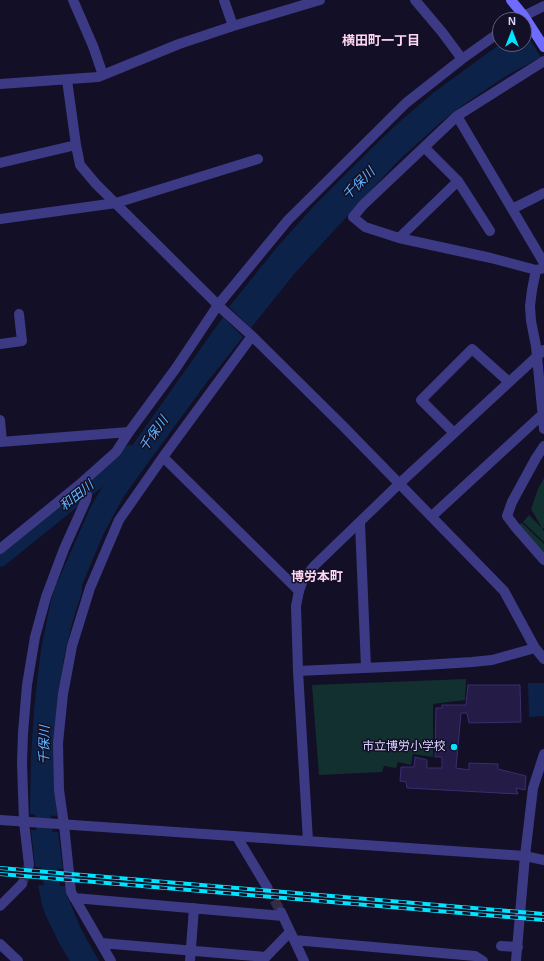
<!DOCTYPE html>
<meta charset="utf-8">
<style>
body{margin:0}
#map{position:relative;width:544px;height:961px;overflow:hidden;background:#130f26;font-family:Arial,sans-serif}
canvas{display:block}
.north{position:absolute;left:492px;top:12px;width:40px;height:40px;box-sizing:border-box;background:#130f26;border:1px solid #625e7d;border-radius:50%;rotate:0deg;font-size:11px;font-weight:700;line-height:16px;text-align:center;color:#d9d4ff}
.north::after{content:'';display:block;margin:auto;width:14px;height:18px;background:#00e5ff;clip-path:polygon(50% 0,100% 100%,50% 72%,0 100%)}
</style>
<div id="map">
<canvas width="544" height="961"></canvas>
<div class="north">N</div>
</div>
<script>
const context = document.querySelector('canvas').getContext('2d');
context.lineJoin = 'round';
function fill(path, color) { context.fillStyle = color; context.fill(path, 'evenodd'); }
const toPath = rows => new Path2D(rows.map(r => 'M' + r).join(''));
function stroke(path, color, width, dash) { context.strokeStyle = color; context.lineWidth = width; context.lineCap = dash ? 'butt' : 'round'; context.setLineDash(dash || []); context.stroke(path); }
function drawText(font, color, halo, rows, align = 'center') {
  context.font = font + ' Arial,"Noto Sans JP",sans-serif'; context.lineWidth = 3; context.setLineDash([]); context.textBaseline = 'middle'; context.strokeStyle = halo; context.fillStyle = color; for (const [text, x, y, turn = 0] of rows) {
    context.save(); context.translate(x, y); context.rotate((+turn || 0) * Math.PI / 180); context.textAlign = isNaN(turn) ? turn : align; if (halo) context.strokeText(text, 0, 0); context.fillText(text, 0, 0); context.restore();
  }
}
const green = toPath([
 [544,478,544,528,542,529,544,531,544,542,523,522,529,515,542,528,531,509,538,489],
 [522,523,544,544,544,556,518,528,519,524],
 [466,679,465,700,433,704,433,757,413,754,411,765,398,762,396,768,384,766,382,772,319,775,312,685]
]);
const water = toPath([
 [524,29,541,57,506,76,466,103,441,122,398,161,295,273,251,328,229,307,278,246,313,207,371,149,397,124,433,93,500,44,524,44],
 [223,317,243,337,201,390,124,496,104,533,82,585,82,592,73,620,64,657,59,693,55,775,57,816,30,814,31,758,34,710,37,682,41,649,51,600,57,583,91,506,103,486,104,483,102,479,113,468,126,449,129,450],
 [528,683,544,683,544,716,529,717],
 [31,830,58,832,63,869,35,867],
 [37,873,48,874,52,877,53,877,53,874,63,875,64,881,53,881,52,878,51,880,37,879],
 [38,885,66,886,66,893,81,929,99,961,70,961,59,943,46,916,42,905]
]);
const pier = toPath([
 [524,27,526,28,542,56,541,57,524,29]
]);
const river = toPath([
 [0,559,103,476,130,453],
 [44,794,43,819,48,860,55,906]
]);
const building = toPath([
 [468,685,520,685,521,722,469,723,467,713,461,713,456,768,469,770,469,763,498,764,498,769,526,776,525,790,516,788,518,794,407,788,406,782,400,781,401,767,414,767,415,757,427,760,427,768,442,768,442,757,435,757,436,708,442,708,442,705,466,705,468,685]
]);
const minorTunnel = toPath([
 [22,884,29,865],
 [267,887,281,912]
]);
const minor = toPath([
 [73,0,93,46,103,75],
 [224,0,233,26],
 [415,0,442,32,462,59],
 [517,20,524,16,544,6],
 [67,80,76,145,80,165,96,184,222,309,252,336,343,426,504,591,535,648,544,659],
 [0,84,98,77,179,44,233,26,320,0],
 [457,116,544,263],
 [424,147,458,181,490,231],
 [0,163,76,145],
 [458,181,399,238,365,227,353,217,363,205,457,116,544,61],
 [512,209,544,193],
 [0,219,116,203,258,159],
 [399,238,491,258,536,270],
 [544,268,536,270,532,290,530,306,531,321,536,346,544,429],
 [0,344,22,341,19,314],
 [0,420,2,442],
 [454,433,421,400,472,349,509,382],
 [0,442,129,432],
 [544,446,536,458,512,502,507,516,516,528,544,560],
 [163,457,299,591],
 [400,483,544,350],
 [432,516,544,413],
 [360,523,366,668],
 [0,549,79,485,116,452,129,432,176,368,218,305,288,220,406,103,462,59,500,32],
 [298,671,408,666,472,662,492,660,535,648],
 [237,837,267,887],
 [29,865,24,822,22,763,23,733,27,685,35,637,46,597,64,549,86,500,87,495,79,485],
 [74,898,283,916],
 [0,906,22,884],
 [281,912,304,961],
 [294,940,475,956,483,961],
 [101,943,266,957],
 [501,946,518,947],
 [111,961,71,892,64,825,59,790,58,743,63,694,72,646,90,588,119,520,163,457,252,336],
 [190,961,194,908],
 [262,961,290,932],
 [516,961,525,856,533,788,544,754]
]);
const tertiary = toPath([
 [0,820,525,856,544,860],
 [308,841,298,671,296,606,299,591,303,580,314,566,400,483],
 [0,944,18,961]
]);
const secondary = toPath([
 [511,0,524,16,544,47]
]);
const rail = toPath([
 [0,868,544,914],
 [0,874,544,920]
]);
const markers = [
 [454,747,4,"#00e5ff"]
];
const poiNames = [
 ["市立博労小学校",446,747]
];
const neighbourhoodNames = [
 ["横田町一丁目",381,41],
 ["博労本町",317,577]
];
const waterNames = [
 ["千保川",359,184,-45],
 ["千保川",154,434,-54],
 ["和田川",77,496,-39],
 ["千保川",45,745,-89]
];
fill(green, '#12302f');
fill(water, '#0c2248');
fill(pier, '#130f26');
stroke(river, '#0c2248', 16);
fill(building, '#241b47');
stroke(building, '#3b2d73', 1);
stroke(minorTunnel, '#312d47', 10, [10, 5]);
stroke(minor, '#3d3a85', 10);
stroke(tertiary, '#3d3a85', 10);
stroke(secondary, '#6f6bff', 10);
stroke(rail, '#00e5ff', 4);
stroke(rail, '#130f26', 2.5, [8]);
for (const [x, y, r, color] of markers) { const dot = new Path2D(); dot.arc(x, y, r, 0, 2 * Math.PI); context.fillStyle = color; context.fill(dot); stroke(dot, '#130f26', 1.5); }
drawText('12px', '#d9d4ff', '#130f26', poiNames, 'right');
drawText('bold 13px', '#ffd6f0', '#130f26', neighbourhoodNames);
drawText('italic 13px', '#62b6ff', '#130f26', waterNames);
</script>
